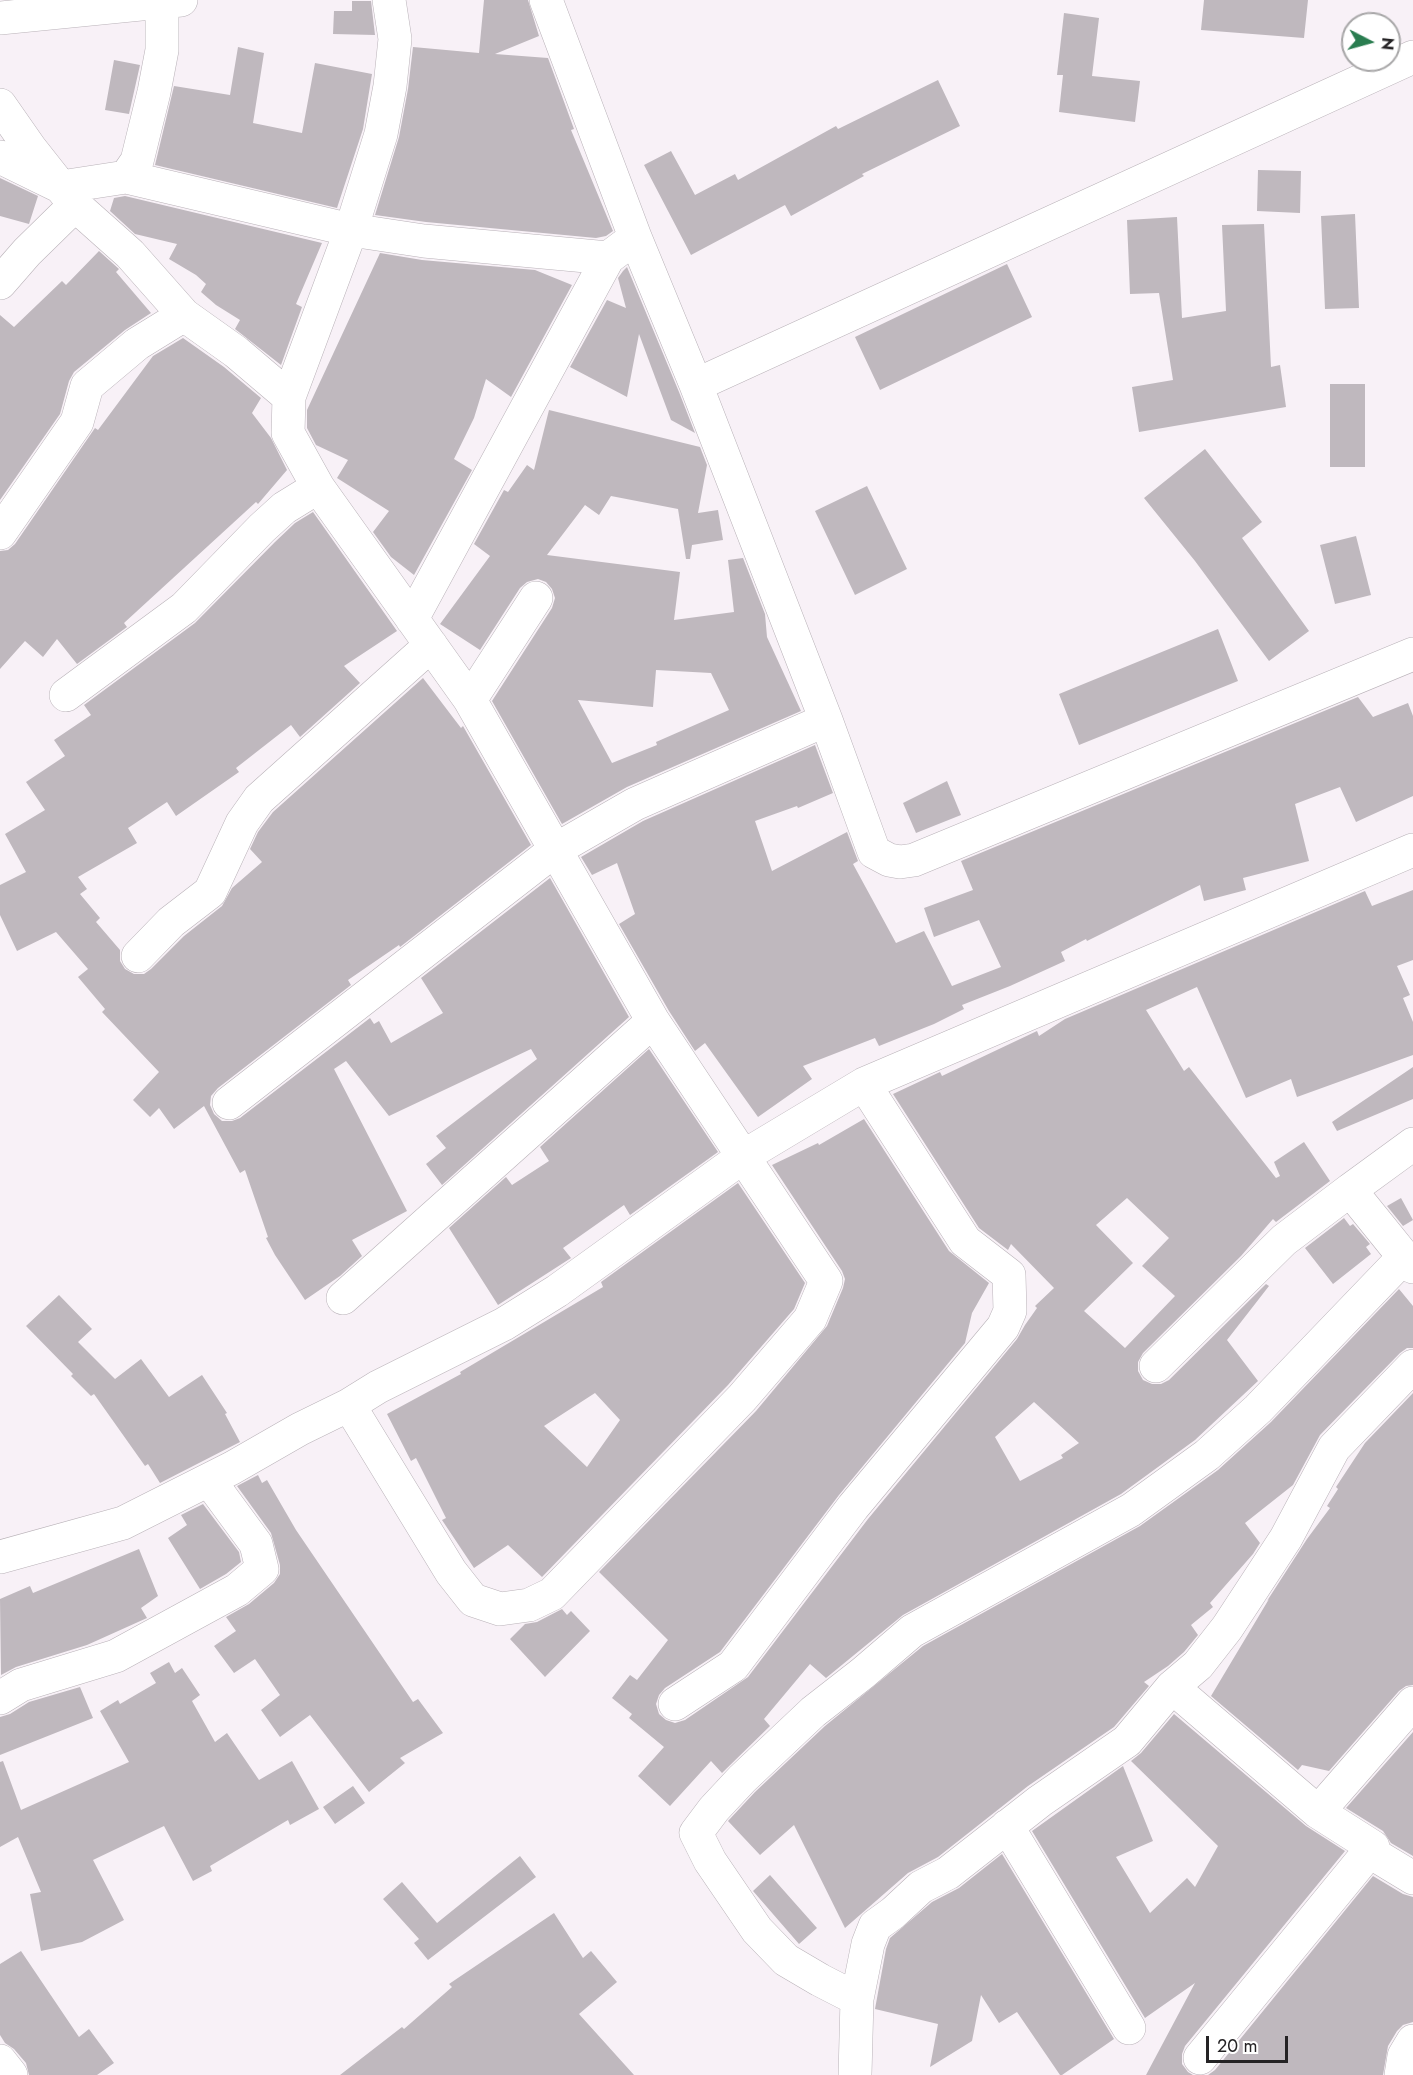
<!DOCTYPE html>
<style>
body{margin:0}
#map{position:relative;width:1413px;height:2075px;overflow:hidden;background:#f8f1f7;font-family:Jost,sans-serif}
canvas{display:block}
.north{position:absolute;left:1341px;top:12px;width:60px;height:60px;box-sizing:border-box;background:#fff;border:2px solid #a8a7a8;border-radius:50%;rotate:96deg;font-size:16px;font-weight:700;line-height:24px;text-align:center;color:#252325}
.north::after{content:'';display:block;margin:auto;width:21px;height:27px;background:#2a7d50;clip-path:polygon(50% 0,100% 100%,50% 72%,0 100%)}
.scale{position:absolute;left:1206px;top:2036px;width:82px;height:27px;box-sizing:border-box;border:3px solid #252325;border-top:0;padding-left:8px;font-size:18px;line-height:21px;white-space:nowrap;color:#252325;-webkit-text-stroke:4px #fff;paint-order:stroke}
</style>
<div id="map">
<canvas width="1413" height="2075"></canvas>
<div class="north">N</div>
<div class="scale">20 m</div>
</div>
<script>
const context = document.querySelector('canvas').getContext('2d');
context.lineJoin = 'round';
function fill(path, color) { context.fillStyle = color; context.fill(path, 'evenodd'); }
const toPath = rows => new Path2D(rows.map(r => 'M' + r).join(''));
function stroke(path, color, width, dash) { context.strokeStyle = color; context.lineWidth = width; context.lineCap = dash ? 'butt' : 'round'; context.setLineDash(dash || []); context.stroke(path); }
const building = toPath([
 [484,0,528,0,539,36,495,54,548,58,574,129,571,130,613,231,606,236,596,238,426,222,375,215,399,137,408,89,413,47,479,53],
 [1204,0,1308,0,1304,38,1201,30],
 [352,1,371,1,375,35,333,34,334,11,352,11],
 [1064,13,1099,18,1092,76,1140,81,1135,122,1059,112,1063,75,1057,75],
 [238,47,264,53,253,123,302,133,315,63,372,74,363,129,337,208,155,165,174,86,230,95],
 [114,60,140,65,129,114,105,110],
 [938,80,960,126,862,174,864,176,791,216,785,205,691,255,644,165,671,151,695,195,735,174,738,180,836,126,838,129],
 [1258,170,1301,171,1300,213,1257,211],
 [0,178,38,196,29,224,0,216],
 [125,196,322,243,296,304,302,307,281,365,235,329,240,320,216,305,201,292,206,284,196,275,169,259,177,244,135,234,110,211,114,198],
 [1355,214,1359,308,1325,309,1321,216],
 [1177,217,1182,318,1226,311,1222,225,1264,224,1271,367,1280,365,1286,407,1139,432,1132,387,1173,380,1159,293,1130,294,1127,220],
 [99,251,119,269,116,272,151,313,125,330,74,372,69,381,60,414,0,500,0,315,14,327,62,281,66,285],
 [380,253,422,260,535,270,572,285,511,397,486,379,474,418,454,459,472,470,414,575,391,557,373,532,389,511,337,478,348,460,316,445,307,428,307,410],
 [1007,264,1032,317,880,390,855,337],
 [627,267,679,392,695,433,671,420,639,334,627,397,570,367,607,300,626,308,618,278,623,271],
 [183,338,224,367,261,398,252,413,271,438,287,470,258,504,256,502,124,623,127,627,77,664,57,639,43,657,25,641,0,669,0,551,8,550,15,544,95,428,98,430,153,356],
 [1330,384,1365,384,1365,467,1330,467],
 [549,410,700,447,707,465,698,513,718,510,723,540,692,545,690,559,686,559,678,509,611,496,599,515,585,505,547,555,680,572,674,620,734,612,728,560,743,558,765,614,767,637,801,711,627,787,562,824,492,701,552,608,555,598,552,589,546,582,538,579,527,582,520,588,480,650,440,624,490,556,474,544,504,490,508,492,527,465,534,470],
 [656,670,711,673,729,710,656,742,657,745,612,763,578,700,653,707],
 [1205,449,1262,522,1242,538,1309,631,1269,661,1195,561,1144,498],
 [867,486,907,569,855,595,815,511],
 [313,512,397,631,344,666,360,683,300,737,291,725,236,768,239,772,176,816,167,802,128,828,137,843,78,877,87,889,80,894,100,918,96,922,120,950,120,961,125,969,134,974,144,974,151,969,184,936,222,906,232,888,262,862,250,849,258,832,273,812,423,678,461,728,463,726,531,845,400,947,399,945,348,980,351,985,218,1088,211,1096,210,1105,214,1114,222,1121,232,1121,240,1118,370,1018,374,1024,379,1021,391,1043,443,1013,421,978,550,878,629,1017,442,1185,426,1164,446,1148,436,1136,537,1059,531,1049,389,1116,346,1061,334,1069,407,1211,352,1240,362,1256,340,1276,305,1300,275,1255,266,1238,268,1237,245,1170,240,1173,204,1106,174,1129,159,1108,150,1117,133,1100,159,1072,102,1012,105,1009,78,977,88,969,56,932,17,951,0,915,0,885,26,872,5,834,45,810,26,782,65,756,54,740,91,715,84,705,195,623,275,542,295,523],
 [1356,536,1371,595,1335,604,1320,545],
 [1218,629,1238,681,1079,745,1059,694],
 [1358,697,1373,717,1408,703,1413,716,1413,796,1356,822,1340,787,1295,804,1309,861,1243,878,1246,890,1204,901,1200,885,1087,941,1086,939,1061,952,1065,961,1010,986,962,1005,964,1009,934,1024,879,1046,875,1038,803,1066,812,1079,758,1117,705,1043,695,1051,669,1011,619,924,635,914,617,863,592,875,581,857,643,821,815,745,833,793,798,808,797,806,755,821,772,871,847,832,858,861,853,864,896,943,924,931,952,986,1001,967,979,920,934,937,924,908,973,890,961,861],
 [947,781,961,815,916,833,903,803],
 [1413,890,1413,960,1397,966,1410,995,1403,998,1413,1022,1413,1055,1297,1097,1291,1079,1246,1098,1197,987,1146,1010,1184,1071,1189,1067,1276,1178,1280,1176,1274,1162,1304,1142,1330,1181,1276,1222,1273,1219,1241,1256,1143,1353,1138,1362,1138,1371,1143,1380,1152,1384,1161,1384,1169,1380,1266,1284,1269,1286,1227,1340,1258,1381,1195,1440,1121,1494,903,1615,826,1678,810,1664,764,1719,770,1726,722,1773,711,1761,670,1806,638,1776,664,1747,629,1718,632,1714,612,1698,630,1675,637,1680,668,1640,599,1572,756,1411,827,1326,843,1288,845,1279,842,1271,772,1165,818,1143,819,1145,864,1119,949,1251,989,1283,972,1313,965,1343,839,1495,720,1652,665,1688,659,1695,656,1704,659,1714,666,1720,675,1723,685,1720,748,1677,868,1519,1017,1339,1025,1325,1037,1308,1035,1306,1054,1288,1011,1244,1008,1250,979,1228,893,1094,940,1072,942,1076,1037,1031,1039,1036,1065,1019,1365,891,1372,906],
 [1127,1198,1169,1238,1142,1266,1175,1296,1125,1348,1084,1311,1133,1263,1096,1225],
 [1034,1402,1079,1443,1061,1455,1063,1458,1020,1481,995,1437],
 [649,1049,718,1152,630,1215,624,1205,563,1248,571,1258,498,1305,449,1228,506,1177,512,1185,549,1161,540,1147],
 [1413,1067,1413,1099,1337,1131,1332,1122],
 [738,1183,805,1283,794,1309,728,1385,542,1577,508,1545,474,1568,442,1520,446,1518,416,1458,411,1461,387,1414,461,1374,460,1372,603,1287,601,1282],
 [595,1393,620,1420,587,1467,544,1426],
 [1401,1198,1413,1220,1403,1226,1387,1206],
 [1344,1218,1350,1226,1353,1224,1370,1244,1366,1247,1371,1254,1333,1284,1305,1248],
 [1399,1289,1413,1306,1413,1348,1407,1348,1400,1353,1320,1435,1293,1485,1245,1523,1260,1543,1253,1554,1210,1603,1213,1607,1191,1625,1198,1635,1184,1652,1168,1666,1144,1682,1149,1686,1114,1727,1028,1786,938,1857,908,1873,845,1928,794,1825,760,1855,728,1821,755,1792,825,1726,923,1646,1140,1526,1218,1470,1271,1422],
 [59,1295,92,1329,78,1342,115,1379,141,1359,169,1397,202,1375,227,1413,225,1414,240,1442,160,1483,148,1464,145,1466,94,1394,91,1396,71,1376,73,1374,26,1326],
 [1413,1393,1413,1685,1406,1686,1399,1691,1329,1771,1302,1765,1298,1770,1211,1696,1269,1599,1267,1601,1307,1539,1330,1508,1327,1506,1338,1489,1336,1487,1365,1443],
 [258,1475,262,1483,267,1480,296,1530,413,1702,418,1699,443,1733,400,1758,405,1763,369,1792,310,1715,280,1737,261,1710,280,1695,255,1659,234,1673,214,1646,236,1631,226,1617,249,1604,274,1583,280,1574,280,1565,271,1533,237,1486],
 [203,1504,239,1552,241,1562,226,1574,200,1589,168,1538,187,1525,181,1515],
 [139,1549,158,1596,141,1608,147,1618,87,1645,16,1667,1,1675,0,1599,30,1586,33,1593],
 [562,1609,567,1615,571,1611,590,1631,545,1677,510,1639,525,1624,537,1622],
 [169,1662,175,1673,182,1668,200,1695,192,1701,215,1742,227,1733,259,1780,292,1761,319,1809,290,1825,288,1820,210,1866,212,1871,193,1881,164,1826,93,1860,124,1920,82,1942,41,1951,30,1894,41,1892,18,1837,0,1847,0,1762,3,1761,21,1810,129,1762,100,1711,118,1700,120,1704,156,1683,150,1673],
 [80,1687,93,1718,0,1755,0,1717,10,1714,29,1702],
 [1174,1714,1306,1826,1345,1851,1185,2046,1182,2054,1182,2064,1188,2072,1193,2075,1146,2075,1195,1983,1145,2018,1032,1831,1123,1766,1153,1841,1116,1857,1150,1913,1187,1878,1195,1887,1218,1846,1131,1761,1141,1753],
 [1413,1732,1413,1856,1391,1843,1383,1831,1346,1808],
 [353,1786,365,1803,335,1824,323,1807],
 [1002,1854,1114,2039,1062,2075,1060,2075,1017,2012,999,2023,981,1995,972,2041,930,2067,938,2024,875,2009,886,1949,890,1938,932,1902,959,1888],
 [520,1856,536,1877,428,1960,414,1943,419,1939,383,1899,402,1882,437,1923],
 [770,1875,817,1928,799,1944,753,1891],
 [1373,1876,1403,1894,1413,1897,1413,2022,1403,2025,1397,2031,1388,2046,1383,2075,1208,2075,1215,2070],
 [554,1913,583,1958,591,1951,617,1982,579,2014,634,2075,340,2075,402,2027,404,2029,452,1987,449,1984],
 [21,1951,79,2037,89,2029,114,2063,97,2075,29,2075,26,2063,14,2049,5,2043,0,2035,0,1964]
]);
const minor = toPath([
 [546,0,635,237,696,385,826,720,874,852,889,860,900,862,914,860,1413,654],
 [0,18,181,0],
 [0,105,30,148,75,205,130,254,184,315,236,352,289,397,288,433,318,487,470,700,653,1021,826,1281,810,1319,742,1398,552,1594,529,1605,500,1609,473,1600,451,1572,349,1405],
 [0,157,61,187,126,177,351,230,424,241,608,258],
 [126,177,137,161,154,92,162,50,162,3],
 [0,283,27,252,75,205],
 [696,385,1413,57],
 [289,397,351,230,381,134,390,86,395,39,389,0],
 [0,533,77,422,87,386,137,344,184,315],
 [412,619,608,258,624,246],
 [66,695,184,608,262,528,284,508,318,487],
 [470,700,536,598],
 [138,956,171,922,210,892,242,823,259,799,431,645],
 [229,1103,555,850,635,804,826,720],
 [1350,1190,1413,1144],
 [343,1298,653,1021],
 [1156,1366,1284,1240,1350,1190,1404,1257],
 [0,1557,123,1523,232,1468,300,1429,349,1405,378,1387,504,1324,557,1291,744,1156,864,1084,1413,850],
 [1172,1687,1318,1812,1373,1847,1375,1855,1413,1878],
 [0,1698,21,1685,116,1656,237,1590,262,1569,256,1544,209,1480],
 [675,1704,733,1666,853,1507,1003,1327,1010,1311,1009,1275,965,1241,864,1084],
 [1318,1812,1413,1703],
 [1007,1826,1129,2028],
 [857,1999,820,1980,786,1960,757,1930,710,1861,696,1833,714,1809,742,1779,813,1712,863,1673,912,1631,1131,1510,1207,1455,1258,1409,1404,1257,1413,1267],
 [1200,2058,1373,1847],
 [0,2061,11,2075],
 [855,2075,857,1999,868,1944,875,1926,893,1913,921,1887,948,1873,1040,1801,1127,1741,1172,1687,1198,1665,1227,1628,1286,1538,1334,1448,1413,1366],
 [1401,2075,1404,2056,1413,2041]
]);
fill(building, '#bfb8be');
stroke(minor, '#b9b2b8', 34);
stroke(minor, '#fff', 33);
</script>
